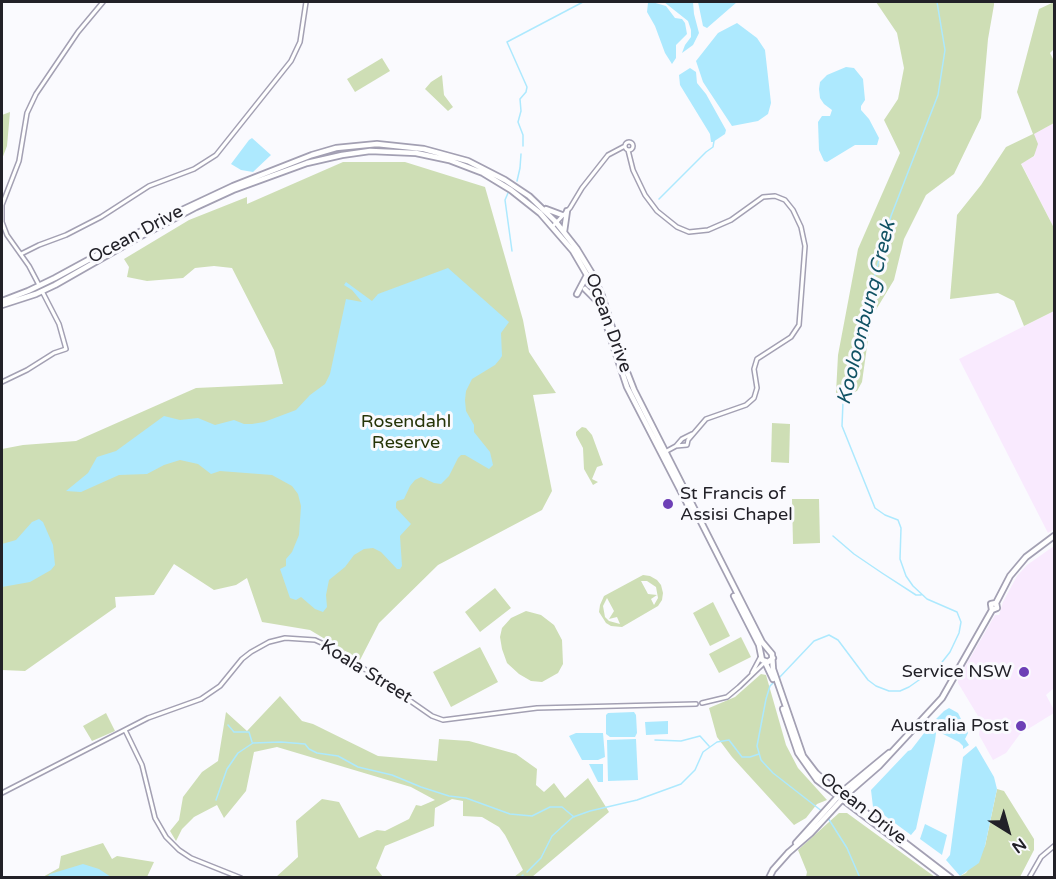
<!DOCTYPE html>
<style>
body{margin:0}
#map{position:relative;width:1056px;height:879px;overflow:hidden;background:#fafafe;font-family:"Varela Round",sans-serif}
canvas{display:block}
.frame{position:absolute;inset:0;border:3px solid #222128;pointer-events:none}
.north{position:absolute;left:978px;top:801px;width:60px;height:60px;-webkit-text-stroke:4px #fafafe;paint-order:stroke;rotate:143deg;font-size:16px;font-weight:700;line-height:24px;text-align:center;color:#222128}
.north::after{content:'';display:block;margin:auto;width:21px;height:27px;background:#222128;clip-path:polygon(50% 0,100% 100%,50% 72%,0 100%)}
</style>
<div id="map">
<canvas width="1056" height="879"></canvas>
<div class="frame"></div>
<div class="north">N</div>
</div>
<script>
const context = document.querySelector('canvas').getContext('2d');
context.lineJoin = 'round';
function fill(path, color) { context.fillStyle = color; context.fill(path, 'evenodd'); }
const toPath = rows => new Path2D(rows.map(r => 'M' + r).join(''));
function stroke(path, color, width, dash) { context.strokeStyle = color; context.lineWidth = width; context.lineCap = dash ? 'butt' : 'round'; context.setLineDash(dash || []); context.stroke(path); }
function drawText(font, color, halo, rows, align = 'center') {
  context.font = font + ' "Varela Round",sans-serif'; context.lineWidth = 6; context.setLineDash([]); context.textBaseline = 'middle'; context.strokeStyle = halo; context.fillStyle = color; for (const [text, x, y, turn = 0] of rows) {
    context.save(); context.translate(x, y); context.rotate((+turn || 0) * Math.PI / 180); context.textAlign = isNaN(turn) ? turn : align; if (halo) context.strokeText(text, 0, 0); context.fillText(text, 0, 0); context.restore();
  }
}
const industrial = toPath([
 [1054,123,1054,228,1021,163,1035,156,1033,134],
 [1054,311,1054,529,1048,533,959,359],
 [1054,546,1054,688,1046,695,1054,710,1054,713,1020,734,1006,753,993,760,979,735,981,721,958,683,958,679,995,615,999,615,1003,602,1017,576,1027,565]
]);
const green = toPath([
 [876,2,994,2,994,5,988,39,981,118,954,174,926,195,904,239,894,280,871,318,862,382,857,391,846,395,836,393,838,355,858,249,900,153,884,120,898,99,904,68,897,33],
 [1054,2,1054,49,1050,53,1054,61,1054,123,1034,134,1038,144,1034,156,1021,164,1054,228,1054,311,1024,326,1014,301,998,293,950,299,957,215,981,185,1006,147,1033,134,1017,92,1039,9],
 [382,58,390,71,355,92,347,79],
 [442,75,444,95,453,107,448,111,425,89,431,82],
 [10,112,7,146,2,159,2,115],
 [343,162,405,162,485,187,523,320,529,352,556,393,533,395,552,491,542,510,438,565,379,623,360,660,310,630,262,622,247,578,236,585,214,590,174,564,154,595,115,597,116,607,25,671,2,670,2,449,23,445,76,441,196,388,283,384,274,350,232,268,214,266,195,268,183,278,147,281,127,277,129,267,124,259,189,220,247,197,247,204],
 [772,423,790,424,789,463,771,462],
 [582,427,586,428,592,435,603,465,597,467,592,479,598,482,593,485,584,469,583,448,576,435,576,432],
 [792,499,819,499,820,543,793,544],
 [643,575,650,576,657,580,661,585,663,593,662,600,658,606,622,627,611,626,606,623,599,612,600,605,604,596],
 [641,581,647,581,656,587,658,598,654,605,651,599,657,595,648,594],
 [607,598,614,611,609,619,617,617,620,624,609,621,605,617,603,606],
 [495,588,511,608,480,632,465,612],
 [713,602,730,636,710,646,693,613],
 [526,611,541,615,554,625,562,640,563,664,558,673,542,682,531,681,519,674,507,663,502,649,500,637,502,628,511,618],
 [741,637,751,657,719,673,709,654],
 [480,647,498,682,451,707,433,672],
 [761,674,766,675,786,745,798,768,827,800,817,804,806,818,794,825,732,757,717,737,709,708,735,697],
 [280,696,302,721,313,724,378,756,437,761,439,739,469,741,516,754,537,769,536,785,544,792,554,783,565,798,588,778,609,812,532,877,514,877,523,870,505,835,499,827,482,817,463,816,463,801,452,799,435,808,434,826,385,846,376,868,383,877,276,877,298,857,296,821,322,799,339,802,359,838,377,830,385,831,409,819,416,805,421,806,435,800,411,787,277,747,254,752,246,791,224,818,217,805,194,817,182,829,176,841,170,831,179,820,183,797,202,772,218,761,226,712,247,731],
 [106,713,115,731,92,741,83,726],
 [997,789,1004,791,1034,839,1034,850,1020,877,961,878,960,876,966,873,985,846],
 [839,813,847,813,935,877,806,877,807,872,798,850],
 [103,843,112,859,117,856,154,862,147,877,41,878,59,868,61,856]
]);
const water = toPath([
 [652,2,666,6,675,18,682,19,685,23,687,34,676,45,676,58,672,64,665,53,655,26,647,12,648,3],
 [664,2,693,2,694,14,699,33,693,45,682,53,685,45,691,37,691,30,688,21],
 [698,2,737,2,707,28,703,26],
 [737,23,757,38,765,50,771,103,768,114,758,121,732,126,703,82,696,61,718,33],
 [846,67,854,68,863,79,865,100,861,106,861,110,869,119,879,138,877,145,855,145,827,162,824,161,819,150,818,122,822,116,830,116,832,110,824,104,820,98,819,89,820,82,827,75],
 [690,68,696,72,697,83,706,94,726,130,725,134,713,142,711,142,710,134,680,85,679,75],
 [252,138,271,155,253,172,241,170,231,164,249,140],
 [448,268,509,322,501,333,502,356,500,359,495,365,472,379,466,391,465,400,466,411,474,425,474,432,490,452,493,465,489,469,465,455,461,455,458,458,449,476,441,484,434,483,421,477,415,480,410,486,404,499,397,501,396,503,396,508,411,524,400,536,402,566,400,569,397,569,381,552,373,548,364,549,354,555,345,567,329,580,326,595,327,607,323,612,315,609,301,597,296,600,290,598,280,569,286,566,286,559,292,552,299,535,301,506,298,494,292,486,272,475,220,471,211,474,198,464,180,460,164,465,147,474,119,475,81,492,66,491,88,473,97,457,116,451,164,416,180,420,198,418,215,425,234,420,244,424,252,424,264,422,296,410,310,395,325,384,330,374,346,299,362,302,352,290,344,285,346,282,372,301,378,294],
 [39,519,43,522,53,545,55,565,51,570,30,582,2,587,2,544,16,540,32,522],
 [949,708,958,713,968,733,965,739,969,745,963,749,963,746,959,742,939,732,932,723,944,711],
 [634,712,636,715,637,733,635,737,610,737,606,734,606,715,608,713],
 [668,721,668,734,646,735,645,722],
 [928,728,932,728,936,733,935,741,916,829,911,835,873,807,871,790,908,751,911,750],
 [576,733,603,733,605,757,598,760,582,760,569,736],
 [636,739,638,780,608,781,607,740],
 [976,746,994,777,997,789,985,846,979,863,960,876,946,860,950,855,963,757],
 [589,764,603,764,603,782,598,782],
 [925,824,947,835,942,855,920,839],
 [83,864,99,869,111,877,47,877,50,874]
]);
const stream = toPath([
 [523,146,523,135,518,122,521,111,520,99,526,92,527,87,507,42,583,2],
 [517,181,520,168,521,154],
 [508,193,505,200,512,251],
 [659,199,706,152,713,147,714,141],
 [833,536,854,554,882,573,916,595,921,595],
 [778,679,814,641,829,635,838,640,868,680,876,686,889,691,900,691,909,687,939,666,950,652,959,633,961,622,957,612,927,599,913,586,906,576,900,559,901,528,898,520,885,515,875,508,842,426,843,402,856,344,891,216,938,95,945,50,937,2],
 [774,682,770,686,766,699,757,746,761,760,773,773,823,812],
 [228,725,234,732,249,732,252,742],
 [655,740,681,741,700,736,709,746],
 [216,800,227,769,238,753,253,743,281,742,305,744,309,749,317,753,338,756,358,767,392,775,421,787,449,796,466,798,510,814,532,816,550,807,562,807,574,817],
 [828,818,847,848,860,878],
 [527,872,541,858,552,836,573,817,590,811,637,800,681,784,695,770,703,752,717,742,729,740,742,757,750,757,759,754],
 [520,878,523,875]
]);
const minor = toPath([
 '625 146a4 4 0 1 1 8 0a4 4 0 1 1-8 0Z',
 [628,150,633,170,645,195,657,211,677,227,689,232,708,230,731,220,763,197,775,196,785,200,793,210,801,227,805,246,799,325,791,337,757,359,754,369,757,388,754,398,746,405,706,419,688,440,687,445,676,446,665,452],
 [553,226,570,208,582,188,608,155,625,146],
 [21,254,39,245,66,235,101,217,149,186,194,169,216,155,291,61,300,42,306,2],
 [39,285,29,266,7,235,2,222,2,205,19,161,27,113,36,94,78,32,103,2],
 [2,382,27,370,54,353,66,349,59,324,42,291],
 [676,446,682,439,692,434],
 [752,673,760,658],
 [702,703,727,697,739,687,765,662],
 [125,730,142,765,155,818,166,837,179,850,191,858,241,878],
 [2,793,148,718,201,699,220,686,242,659,251,652,269,642,285,638,315,640,337,650,432,716,443,720,537,708,696,704],
 [1029,878,1041,857,1054,846]
]);
const major = toPath([
 [546,209,562,215],
 [564,232,567,211],
 [585,289,597,301],
 [577,294,587,275],
 [2,301,28,291,55,278,169,216,233,186,312,155,336,148,377,144,424,149,468,161,505,180,529,196,555,221,577,249,591,272,602,296,623,362,634,390,762,642,772,654,773,669,803,756,816,773,826,782,951,878],
 [2,305,36,294,55,285,139,237,196,207,233,190,307,163,342,155,370,151,416,153,449,160,483,173,511,190,540,213,573,251,587,275,598,299,627,387,692,513],
 [734,596,759,645,762,660,768,662,773,658],
 [996,603,991,604,992,610,997,608,996,603,1010,576,1026,557,1054,536],
 [765,662,773,679],
 [783,709,798,753,817,780,946,878],
 [796,843,843,791,889,753],
 [788,853,811,833,848,793,879,766,942,698,992,610],
 [769,878,773,870,789,852]
]);
const markers = [
 [668,504,6,"#6d3fb6"],
 [1024,672,6,"#6d3fb6"],
 [1021,726,6,"#6d3fb6"]
];
const streetNames = [
 ["Ocean Drive",136,235,-28],
 ["Ocean Drive",608,323,70],
 ["Koala Street",366,672,32],
 ["Ocean Drive",863,809,38]
];
const parkNames = [
 ["Rosendahl",406,422],
 ["Reserve",406,443]
];
const poiNames = [
 ["St Francis of",680,494,"left"],
 ["Assisi Chapel",680,515,"left"],
 ["Service NSW",1012,672],
 ["Australia Post",1009,726]
];
const waterNames = [
 ["Kooloonbung Creek",867,313,-76]
];
fill(industrial, '#f9eafe');
fill(green, '#cedeb5');
fill(water, '#ade9fe');
stroke(stream, '#ade9fe', 1.5);
stroke(minor, '#a3a0b3', 6);
stroke(major, '#a3a0b3', 8);
stroke(minor, '#fff', 3);
stroke(major, '#fff', 4.5);
for (const [x, y, r, color] of markers) { const dot = new Path2D(); dot.arc(x, y, r, 0, 2 * Math.PI); context.fillStyle = color; context.fill(dot); stroke(dot, '#fafafe', 2); }
drawText('18px', '#222128', '#fafafe', streetNames);
drawText('18px', '#263407', '#fafafe', parkNames);
drawText('18px', '#222128', '#fafafe', poiNames, 'right');
drawText('italic 20px', '#115264', '#fafafe', waterNames);
</script>
